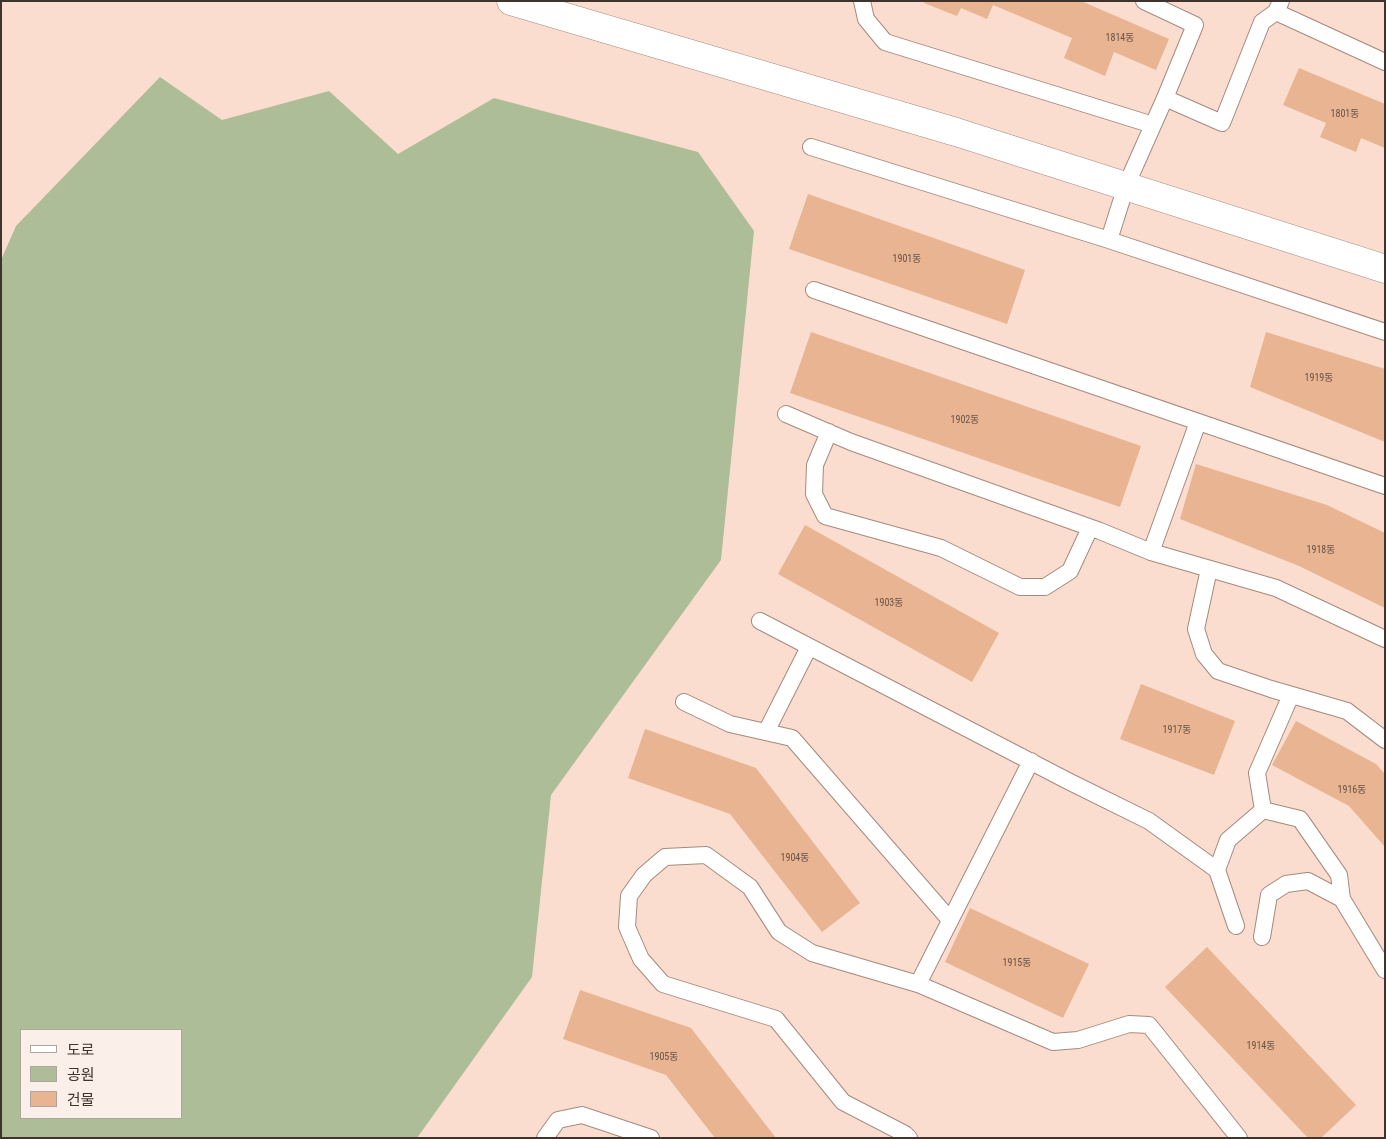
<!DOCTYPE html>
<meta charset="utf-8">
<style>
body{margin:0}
#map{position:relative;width:1386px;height:1139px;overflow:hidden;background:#fbddcf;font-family:"Roboto Condensed","Noto Sans KR",sans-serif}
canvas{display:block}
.frame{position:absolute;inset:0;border:2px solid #3f332e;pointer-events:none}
.legend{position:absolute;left:20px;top:1029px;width:162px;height:90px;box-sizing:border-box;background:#fbefe9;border:1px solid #b0a49e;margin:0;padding:6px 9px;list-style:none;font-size:15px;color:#3f332e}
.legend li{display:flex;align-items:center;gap:10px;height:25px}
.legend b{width:25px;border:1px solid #b0a49e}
</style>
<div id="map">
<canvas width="1386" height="1139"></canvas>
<div class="frame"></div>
<ul class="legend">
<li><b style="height:6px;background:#fff"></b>도로</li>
<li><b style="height:14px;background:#adbd98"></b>공원</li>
<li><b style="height:14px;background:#e8b491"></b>건물</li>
</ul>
</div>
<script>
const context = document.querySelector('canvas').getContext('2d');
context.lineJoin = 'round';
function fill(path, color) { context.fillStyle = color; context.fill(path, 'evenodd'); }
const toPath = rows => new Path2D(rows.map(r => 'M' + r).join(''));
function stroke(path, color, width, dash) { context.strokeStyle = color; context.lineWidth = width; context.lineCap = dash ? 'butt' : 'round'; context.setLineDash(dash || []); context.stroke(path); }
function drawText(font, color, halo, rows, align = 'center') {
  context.font = font + ' "Roboto Condensed","Noto Sans KR",sans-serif'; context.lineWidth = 4; context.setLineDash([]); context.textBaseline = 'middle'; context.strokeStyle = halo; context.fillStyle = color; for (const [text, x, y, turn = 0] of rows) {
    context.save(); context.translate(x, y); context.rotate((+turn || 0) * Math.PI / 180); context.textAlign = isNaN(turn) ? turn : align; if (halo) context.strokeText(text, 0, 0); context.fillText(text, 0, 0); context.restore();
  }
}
const green = toPath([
 [160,77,222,120,329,91,398,154,494,98,698,152,754,231,721,560,551,795,532,977,417,1138,1,1138,1,260,16,226],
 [21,1030,181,1030,181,1118,21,1118]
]);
const building = toPath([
 [925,1,1081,1,1169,39,1156,70,1114,52,1105,76,1064,58,1072,38,993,5,987,19,961,8,957,16,924,3],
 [1299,68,1385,104,1385,148,1361,138,1356,152,1320,137,1326,123,1283,105],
 [808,194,1025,270,1007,324,789,249],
 [811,332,1141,446,1120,507,790,393],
 [1266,332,1385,369,1385,442,1250,387],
 [1196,464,1327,505,1385,533,1385,608,1299,566,1180,519],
 [805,525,999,633,972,682,778,574],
 [1141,684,1235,721,1214,775,1120,739],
 [1296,721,1376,764,1385,774,1385,847,1349,806,1272,765],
 [645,729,756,768,860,903,822,932,730,814,628,778],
 [970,908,1089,964,1063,1018,945,962],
 [1207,947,1356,1105,1321,1138,1308,1138,1165,987],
 [580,990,691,1028,776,1138,715,1138,666,1075,563,1039]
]);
const lane = toPath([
 [862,1,866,19,885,42,1153,125],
 [1276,12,1385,62],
 [1165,98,1222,123,1262,22,1276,12,1281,1],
 [811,147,1109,240,1385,332],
 [1109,240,1126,186,1165,98,1195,25,1144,1],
 [814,290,1385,486],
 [786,414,851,442,1100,531,1151,552,1276,588,1385,639],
 [829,432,815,465,814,494,825,516,941,548,1020,587,1045,587,1070,571,1090,528],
 [1151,552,1198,422],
 [1209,569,1196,629,1204,654,1218,671,1271,689,1347,711,1385,740],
 [760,621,1068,781,1149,821,1217,870,1236,926],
 [684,702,730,724,792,738,950,920],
 [766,732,809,647],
 [1263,810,1300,819,1339,875,1342,899],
 [1263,810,1257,773,1291,695],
 [1217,870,1228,840,1263,810],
 [1262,937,1269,895,1286,884,1308,881,1342,899,1385,970],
 [918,984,1031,761],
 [545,1138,558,1120,582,1115,651,1138],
 [909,1138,905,1134,843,1102,776,1019,663,984,641,959,627,927,629,896,644,875,665,857,706,855,750,887,779,932,812,953,918,984,1053,1042,1078,1040,1129,1024,1149,1025,1239,1138]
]);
const street = toPath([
 [511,1,956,132,1385,269]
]);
const numberNames = [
 ["1814동",1120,38],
 ["1801동",1345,114],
 ["1901동",907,259],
 ["1919동",1319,378],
 ["1902동",965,420],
 ["1918동",1321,550],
 ["1903동",889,603],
 ["1917동",1177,730],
 ["1916동",1352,790],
 ["1904동",795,858],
 ["1915동",1017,963],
 ["1914동",1261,1046],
 ["1905동",664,1057]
];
fill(green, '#adbd98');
fill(building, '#e8b491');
stroke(lane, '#a58a7d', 18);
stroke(street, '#a58a7d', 29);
stroke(lane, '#fff', 16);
stroke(street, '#fff', 28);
drawText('10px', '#695347', null, numberNames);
</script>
